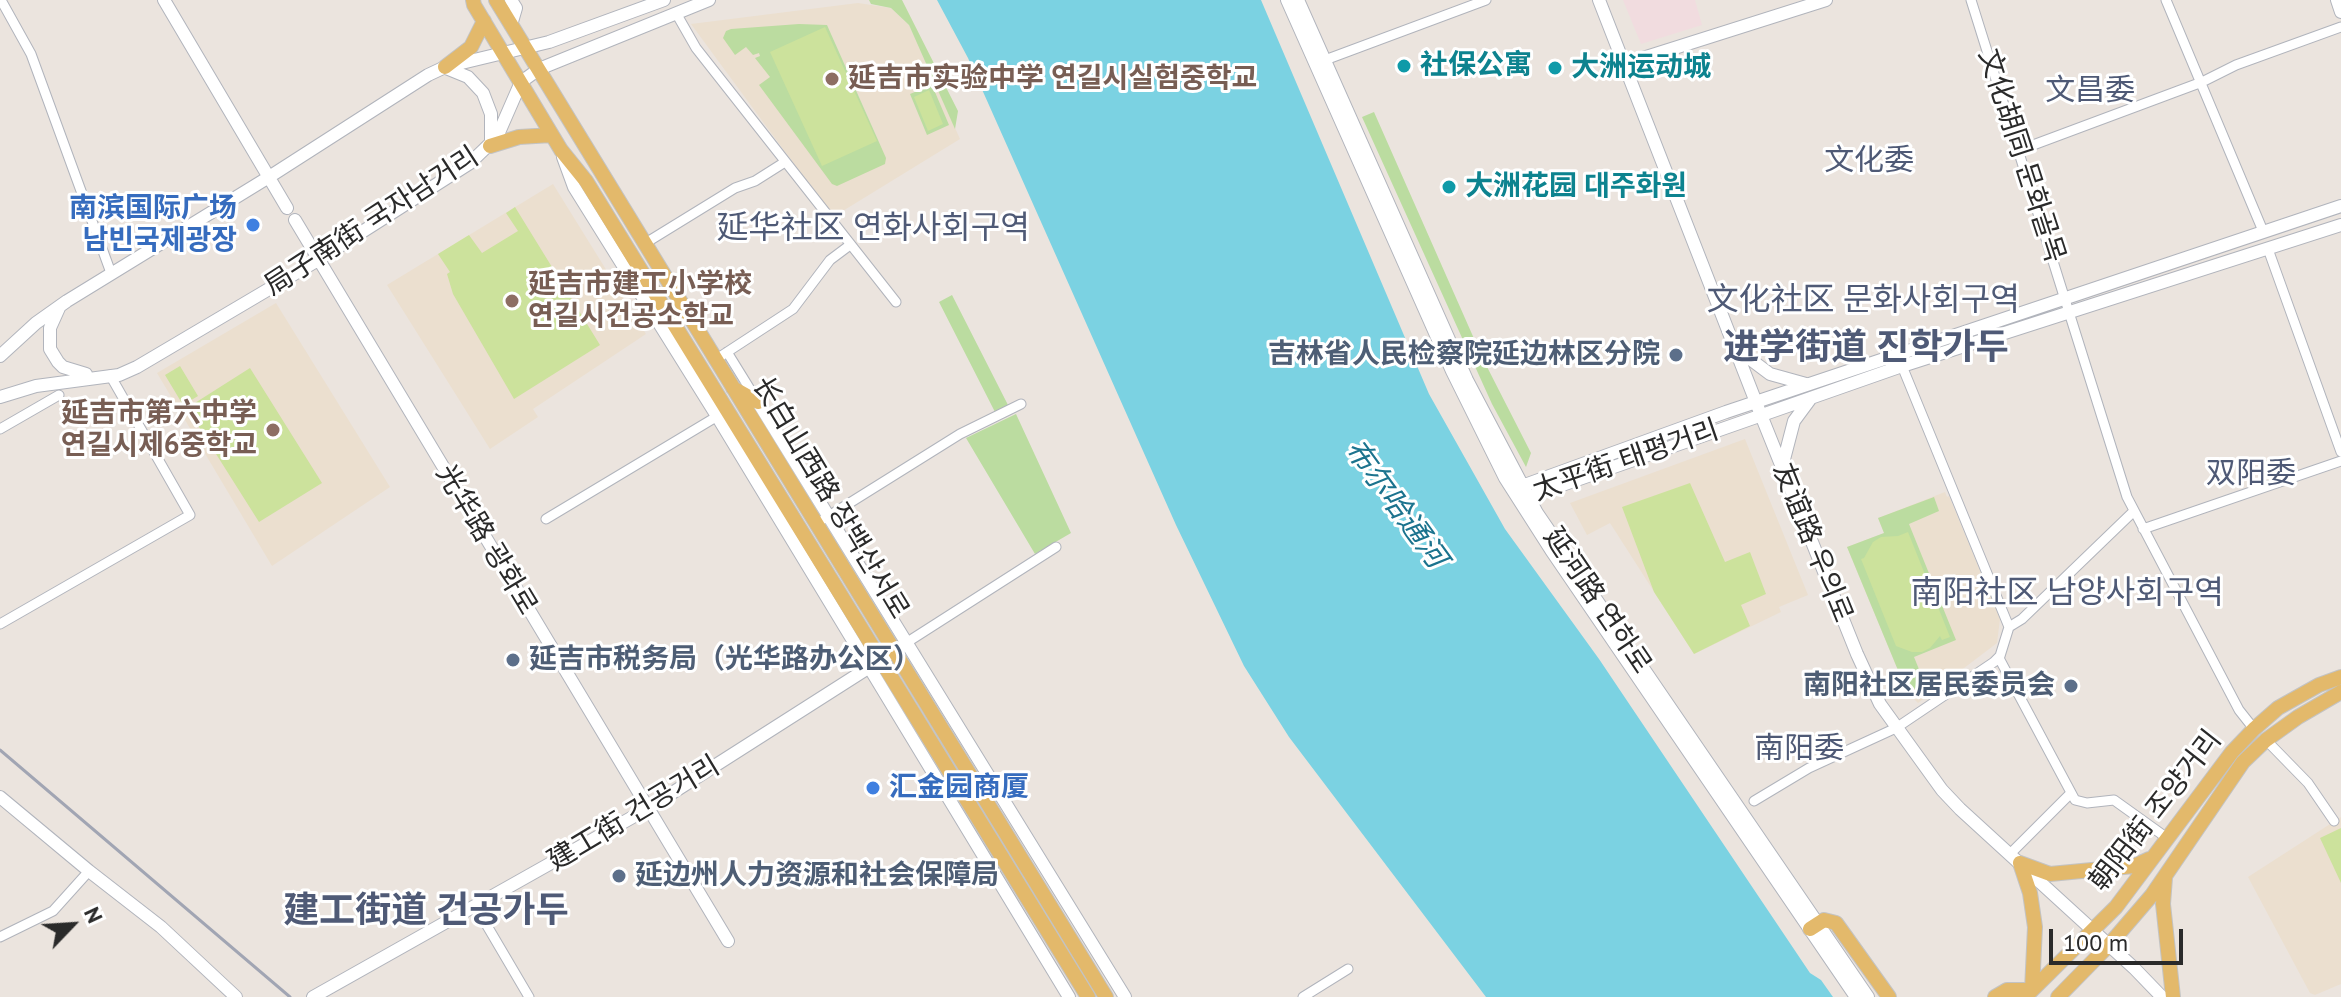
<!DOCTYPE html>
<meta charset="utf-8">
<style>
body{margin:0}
#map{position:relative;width:2341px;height:997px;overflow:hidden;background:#ebe4de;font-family:"PT Sans",sans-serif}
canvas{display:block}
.north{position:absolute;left:32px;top:885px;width:80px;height:80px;-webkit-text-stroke:6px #fff;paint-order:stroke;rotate:65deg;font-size:22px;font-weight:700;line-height:32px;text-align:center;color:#2a2a2a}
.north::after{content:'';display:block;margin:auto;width:28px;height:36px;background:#2a2a2a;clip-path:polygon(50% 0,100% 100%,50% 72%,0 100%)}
.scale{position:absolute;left:2049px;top:929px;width:134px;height:36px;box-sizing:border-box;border:4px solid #2a2a2a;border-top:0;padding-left:10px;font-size:24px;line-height:28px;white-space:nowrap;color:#2a2a2a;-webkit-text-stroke:6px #fff;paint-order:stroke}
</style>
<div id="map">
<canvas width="2341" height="997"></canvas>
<div class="north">N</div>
<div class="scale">100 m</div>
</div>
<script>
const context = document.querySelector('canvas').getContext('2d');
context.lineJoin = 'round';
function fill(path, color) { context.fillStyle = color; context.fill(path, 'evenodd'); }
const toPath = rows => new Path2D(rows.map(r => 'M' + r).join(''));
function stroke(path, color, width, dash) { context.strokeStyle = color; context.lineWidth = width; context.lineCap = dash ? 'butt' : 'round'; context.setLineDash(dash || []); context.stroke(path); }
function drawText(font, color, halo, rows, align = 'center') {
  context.font = font + ' "PT Sans","Noto Sans SC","Noto Sans KR",sans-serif'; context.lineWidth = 6; context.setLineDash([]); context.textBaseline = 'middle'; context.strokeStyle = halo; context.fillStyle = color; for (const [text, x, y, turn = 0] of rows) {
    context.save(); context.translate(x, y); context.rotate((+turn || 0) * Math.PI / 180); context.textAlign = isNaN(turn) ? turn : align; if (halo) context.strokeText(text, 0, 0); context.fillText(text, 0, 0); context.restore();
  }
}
const education = toPath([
 [858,3,891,8,909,25,960,139,833,217,691,24],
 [553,184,646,334,533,409,538,417,490,449,387,285],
 [276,303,390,487,272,566,157,373],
 [1745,439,1808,595,1779,607,1781,612,1694,654,1610,523,1587,535,1570,503],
 [1945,492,1947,497,1949,496,2000,619,1997,643,1918,703,1907,692,1847,547,1884,533,1878,518],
 [2341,817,2341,984,2315,995,2310,993,2248,877]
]);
const medical = toPath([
 [1623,0,1695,0,1702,25,1641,44]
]);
const green = toPath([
 [869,0,902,0,958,111,955,129,909,25,891,8,871,4],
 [799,24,827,25,886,158,885,164,837,186,832,184,759,85,770,77,755,58,760,56,759,53,753,55,746,47,735,55,723,38,726,31,731,29],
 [932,85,949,125,927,135,910,94],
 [1374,112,1483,359,1531,453,1526,467,1492,404,1362,117],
 [952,295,1008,405,995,412,939,302],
 [1016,414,1071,533,1035,554,966,438],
 [1934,497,1939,511,1909,524,1956,640,1914,657,1925,684,1907,692,1847,547,1884,533,1878,518]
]);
const pitch = toPath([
 [825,27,877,141,822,166,770,52],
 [929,90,943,124,928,131,914,97],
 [515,207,600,345,514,399,453,294,447,274,450,272,438,254,469,235,482,253,518,231,506,213],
 [180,366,198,396,183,405,165,375],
 [250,368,322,483,259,522,187,408],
 [1690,483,1725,562,1750,552,1766,594,1741,605,1750,626,1694,654,1654,592,1622,507],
 [1908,532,1950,637,1942,640,1940,636,1930,648,1922,652,1912,652,1896,646,1861,559,1864,558,1873,542,1881,537,1898,536],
 [2341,828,2341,883,2320,838]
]);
const water = toPath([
 [937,0,1261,0,1429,394,1505,529,1599,659,1810,973,1821,980,1833,997,1486,997,1289,737,1244,666,1176,525,968,58]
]);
const street = toPath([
 [1,0,31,54,111,273],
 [1971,0,2127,497,2239,710,2254,729],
 [2166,0,2263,231],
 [676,13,696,48,896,302],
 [1325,60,1486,0],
 [2017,151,2202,82,2236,65,2341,27],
 [644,244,735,188,755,181,785,162],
 [2268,249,2341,452],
 [727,352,756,399],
 [715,360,793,309,830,260,850,245],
 [1902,366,2009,627],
 [0,429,59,395],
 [546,519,721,414],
 [824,519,960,434,1021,404],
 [2143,529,2341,461],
 [0,624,190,515,110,375],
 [906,643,1056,547],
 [1999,658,2075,800,2087,803,2114,800,2167,838],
 [2266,740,2308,783,2334,821],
 [1754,801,1809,768,1896,728,1994,662,2000,656,2009,627,2022,619,2134,511],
 [2010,854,2071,793],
 [476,907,529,997],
 [0,937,53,911,89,871],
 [1303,997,1348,969]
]);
const secondary = toPath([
 [164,0,287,208],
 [1287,0,1452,371,1505,478,1551,550,1856,997],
 [1298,0,1467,380,1537,513,1868,997],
 [1599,0,1761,415,1857,654,1880,704,1942,790,1960,809,2134,968,2162,997],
 [2337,0,2341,12],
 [511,25,516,8,511,0],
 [1624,64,1826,0],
 [446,68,468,77,483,93,491,114,491,143],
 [563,157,574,187,717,416,1069,997],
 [295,220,728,941],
 [59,308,50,328,50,349,58,362,63,367,86,374],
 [1738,350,1770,374,1806,384],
 [0,356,36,323,67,301,269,177,428,75,445,67,549,42,664,0],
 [0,397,36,386,119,375,137,367,318,260,470,163,497,137,521,82,539,69,709,0],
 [758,402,1125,997],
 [1782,467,1794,421,1811,398],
 [1520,490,1522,486,1726,412,2341,206],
 [1523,497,1528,497,1902,366,2341,225],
 [0,797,89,871,161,927,236,997],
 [313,997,647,809,901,647]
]);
const primary = toPath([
 [473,0,474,5,561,150,586,181,1088,997],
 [496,0,1106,997],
 [445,67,471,47,484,21],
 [490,146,519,137,552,135],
 [733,388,758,402],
 [2020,863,2050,874,2134,866,2149,859],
 [2020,863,2030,893,2035,927,2032,990],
 [2165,878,2163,904,2173,997],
 [1810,929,1824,920,1836,923,1889,997],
 [1995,997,2007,990,2032,990],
 [2025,997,2116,907,2232,752,2254,729,2278,708,2319,685,2341,677],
 [2058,997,2109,945,2152,895,2243,762,2266,740,2298,717,2341,692]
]);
const rail = toPath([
 [0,750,290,997]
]);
const markers = [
 [1404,66,8,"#0f9aa8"],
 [1555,68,8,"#0f9aa8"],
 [832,79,8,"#8d6e63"],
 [1449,187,8,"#0f9aa8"],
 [253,225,8,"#3f7fe0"],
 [512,301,8,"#8d6e63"],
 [1676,355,8,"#5c6f8a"],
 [273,430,8,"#8d6e63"],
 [513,660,8,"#5c6f8a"],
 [2071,686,8,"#5c6f8a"],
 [873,788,8,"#3f7fe0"],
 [619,876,8,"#5c6f8a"]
];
const cultureNames = [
 ["社保公寓",1420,66],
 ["大洲运动城",1571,68],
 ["大洲花园 대주화원",1465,187]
];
const educationNames = [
 ["延吉市实验中学 연길시실험중학교",848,79],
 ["延吉市建工小学校",528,285],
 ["연길시건공소학교",528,317],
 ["延吉市第六中学",257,414,"right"],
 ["연길시제6중학교",257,446,"right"]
];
const streetNames = [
 ["文化胡同 문화골목",2021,156,72],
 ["局子南街 국자남거리",372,222,-33],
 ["太平街 태평거리",1626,461,-19],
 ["长白山西路 장백산서로",830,498,59],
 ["光华路 광화로",486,540,59],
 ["友谊路 우의로",1812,543,68],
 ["延河路 연하로",1597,601,56],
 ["朝阳街 조양거리",2156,811,-52],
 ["建工街 건공거리",634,814,-31]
];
const shopNames = [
 ["南滨国际广场",237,209],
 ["남빈국제광장",237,241],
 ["汇金园商厦",889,788,"left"]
];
const serviceNames = [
 ["吉林省人民检察院延边林区分院",1660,355],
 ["延吉市税务局（光华路办公区）",529,660,"left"],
 ["南阳社区居民委员会",2055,686],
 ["延边州人力资源和社会保障局",635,876,"left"]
];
const neighbourhoodNames = [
 ["文昌委",2090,91],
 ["文化委",1869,161],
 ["双阳委",2251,474],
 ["南阳委",1799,749]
];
const waterNames = [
 ["布尔哈通河",1395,504,54]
];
const quarterNames = [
 ["延华社区 연화사회구역",873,229],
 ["文化社区 문화사회구역",1863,301],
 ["南阳社区 남양사회구역",2067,594]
];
const districtNames = [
 ["进学街道 진학가두",1866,349],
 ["建工街道 건공가두",426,912]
];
fill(education, '#ebdfcf');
fill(medical, '#f1dcdf');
fill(green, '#bbdca0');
fill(pitch, '#cce29c');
fill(water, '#7bd2e2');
stroke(street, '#b1b4bc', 11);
stroke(secondary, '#b1b4bc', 14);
stroke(primary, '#c3c3c3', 16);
stroke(street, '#fff', 9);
stroke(secondary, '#fff', 12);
stroke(primary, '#e3b96b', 14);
stroke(rail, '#a1a5b3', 3);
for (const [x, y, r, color] of markers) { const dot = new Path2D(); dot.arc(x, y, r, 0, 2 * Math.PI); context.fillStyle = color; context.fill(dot); stroke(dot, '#fff', 3); }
drawText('bold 28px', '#0d838f', '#fff', cultureNames, 'left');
drawText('bold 28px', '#785e54', '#fff', educationNames, 'left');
drawText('28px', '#2a2a2a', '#fff', streetNames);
drawText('bold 28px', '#366cbe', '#fff', shopNames, 'right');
drawText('bold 28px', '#4e5e75', '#fff', serviceNames, 'right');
drawText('30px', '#4f5a76', '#fff', neighbourhoodNames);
drawText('italic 30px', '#1b738e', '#fff', waterNames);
drawText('32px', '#4f5a76', '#fff', quarterNames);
drawText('bold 36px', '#4f5a76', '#fff', districtNames);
</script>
